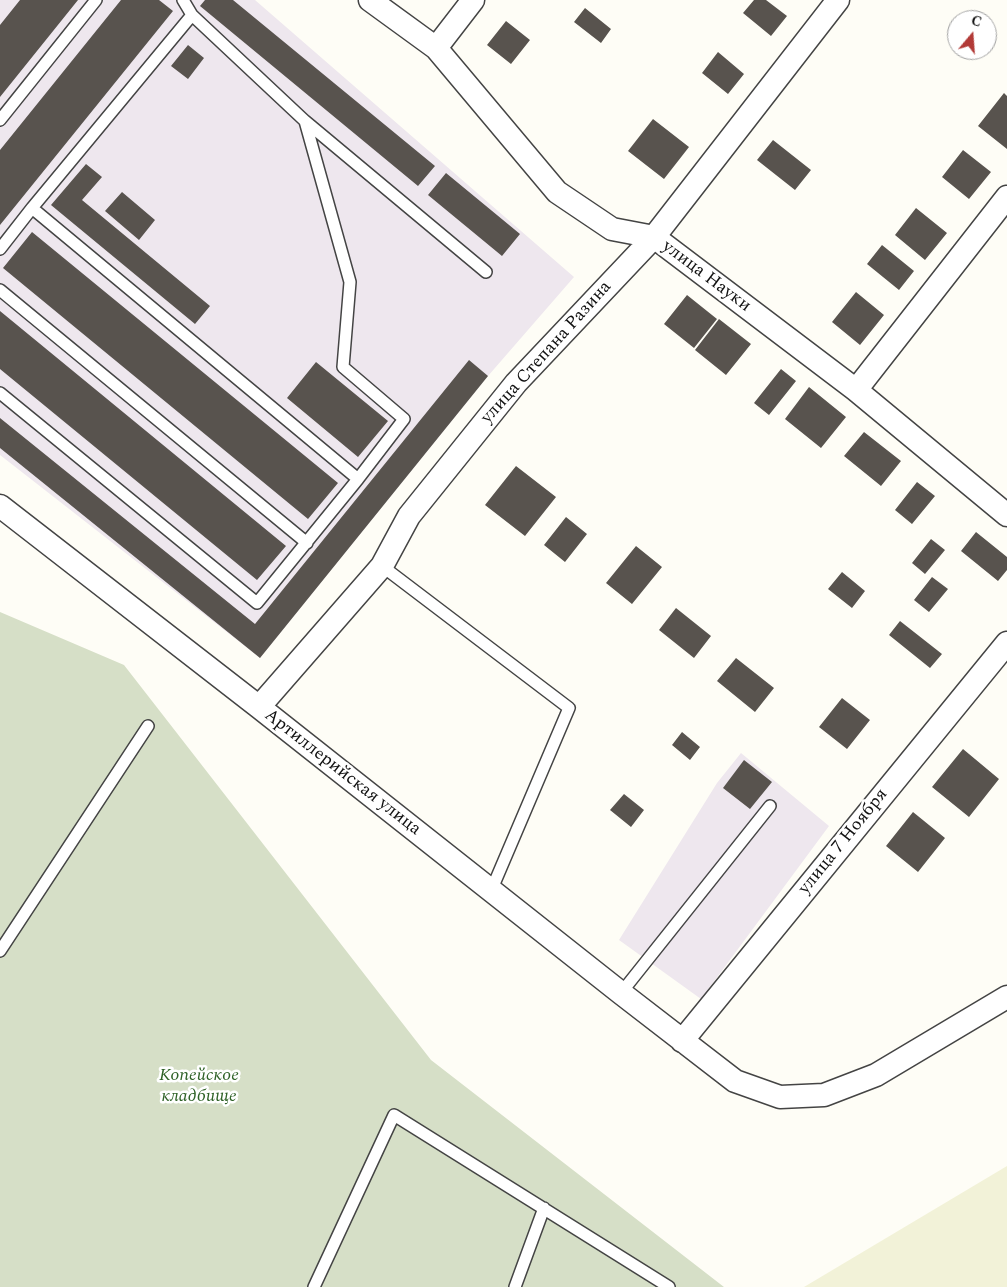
<!DOCTYPE html>
<meta charset="utf-8">
<style>
body{margin:0}
#map{position:relative;width:1007px;height:1287px;overflow:hidden;background:#fefdf6;font-family:Spectral,serif}
canvas{display:block}
.north{position:absolute;left:947px;top:10px;width:50px;height:50px;box-sizing:border-box;background:#fff;border:1px solid #a0a0a0;border-radius:50%;rotate:18deg;font-size:14px;font-weight:700;line-height:20px;text-align:center;color:#111}
.north::after{content:'';display:block;margin:auto;width:18px;height:22px;background:#b23a37;clip-path:polygon(50% 0,100% 100%,50% 72%,0 100%)}
</style>
<div id="map">
<canvas width="1007" height="1287"></canvas>
<div class="north">С</div>
</div>
<script>
const context = document.querySelector('canvas').getContext('2d');
context.lineJoin = 'round';
function fill(path, color) { context.fillStyle = color; context.fill(path, 'evenodd'); }
const toPath = rows => new Path2D(rows.map(r => 'M' + r).join(''));
function stroke(path, color, width, dash) { context.strokeStyle = color; context.lineWidth = width; context.lineCap = dash ? 'butt' : 'round'; context.setLineDash(dash || []); context.stroke(path); }
function drawText(font, color, halo, rows, align = 'center') {
  context.font = font + ' Spectral,serif'; context.lineWidth = 5; context.setLineDash([]); context.textBaseline = 'middle'; context.strokeStyle = halo; context.fillStyle = color; for (const [text, x, y, turn = 0] of rows) {
    context.save(); context.translate(x, y); context.rotate((+turn || 0) * Math.PI / 180); context.textAlign = isNaN(turn) ? turn : align; if (halo) context.strokeText(text, 0, 0); context.fillText(text, 0, 0); context.restore();
  }
}
const industrial = toPath([
 [0,0,255,0,574,277,488,376,260,658,0,455],
 [741,753,829,826,701,999,619,940,717,783]
]);
const farmland = toPath([
 [1007,1166,1007,1287,804,1287]
]);
const cemetery = toPath([
 [0,612,124,665,431,1060,724,1287,0,1287]
]);
const building = toPath([
 [20,0,78,0,0,97,0,25],
 [121,0,159,0,173,11,0,225,0,150],
 [205,0,233,0,435,166,418,186,200,6],
 [754,0,766,0,787,16,771,36,743,13],
 [585,8,611,29,601,43,574,22],
 [506,21,530,40,511,64,487,45],
 [188,45,204,58,188,79,171,66],
 [718,52,744,74,728,94,702,73],
 [1004,93,1007,96,1007,149,978,126],
 [653,119,689,147,664,179,628,151],
 [773,140,811,170,795,190,757,160],
 [963,150,991,172,969,199,942,177],
 [86,164,102,177,82,200,210,306,195,324,51,205],
 [446,173,520,234,502,256,428,195],
 [122,192,155,220,139,240,105,211],
 [916,208,947,233,925,260,895,235],
 [32,232,338,483,308,519,3,268],
 [882,245,914,271,899,290,867,264],
 [856,292,884,315,860,345,832,322],
 [687,295,717,319,694,348,664,324],
 [0,311,286,546,257,580,0,369],
 [719,319,751,344,726,375,695,350],
 [469,360,488,376,260,658,0,448,0,418,255,624],
 [316,362,388,421,358,457,287,398],
 [781,369,796,381,769,415,754,403],
 [809,387,846,417,821,448,785,419],
 [864,432,901,461,881,486,844,456],
 [516,466,556,497,525,536,485,505],
 [917,482,935,496,912,524,895,510],
 [566,517,587,534,565,562,544,545],
 [976,532,1007,557,1007,570,998,581,961,551],
 [931,539,945,550,925,574,912,563],
 [636,546,662,567,632,604,606,583],
 [842,572,865,591,852,608,828,589],
 [932,577,948,589,929,612,914,600],
 [676,608,711,636,694,658,659,630],
 [900,621,942,654,930,668,889,635],
 [736,658,774,688,755,712,717,681],
 [842,698,870,720,847,749,819,727],
 [682,732,700,747,690,760,672,745],
 [963,749,999,779,969,817,932,787],
 [744,760,772,782,750,809,723,788],
 [624,794,644,810,631,827,610,810],
 [913,812,945,838,918,872,886,846]
]);
const lane = toPath([
 [0,120,96,0],
 [305,121,486,272],
 [32,208,358,479],
 [0,249,32,208,192,15],
 [0,290,307,543],
 [0,393,257,603,358,479,404,419,343,367,350,282,305,121,192,15,183,0],
 [382,566,569,708,491,891],
 [0,951,148,726],
 [621,993,770,806],
 [314,1287,394,1115,669,1287],
 [515,1287,544,1208]
]);
const street = toPath([
 [370,0,436,48,557,192,612,229,654,237,856,390,1007,515],
 [436,48,473,0],
 [856,390,1007,197],
 [0,506,259,707,621,993,735,1081,780,1097,824,1095,876,1075,1007,997],
 [259,707,382,566,409,516,516,383,654,237,838,0],
 [682,1041,1007,643]
]);
const streetNames = [
 ["улица Науки",706,277,37],
 ["улица Степана Разина",547,353,-48],
 ["Артиллерийская улица",342,773,38],
 ["улица 7 Ноября",844,842,-51]
];
const parkNames = [
 ["Копейское",199,1076],
 ["кладбище",199,1097]
];
fill(industrial, '#eee7ee');
fill(farmland, '#f2f2d8');
fill(cemetery, '#d6dfc7');
fill(building, '#58534e');
stroke(lane, '#444', 14);
stroke(street, '#444', 25);
stroke(lane, '#fff', 11);
stroke(street, '#fff', 22);
drawText('18px', '#111', '#fff', streetNames);
drawText('italic 18px', '#2f6227', '#fff', parkNames);
</script>
